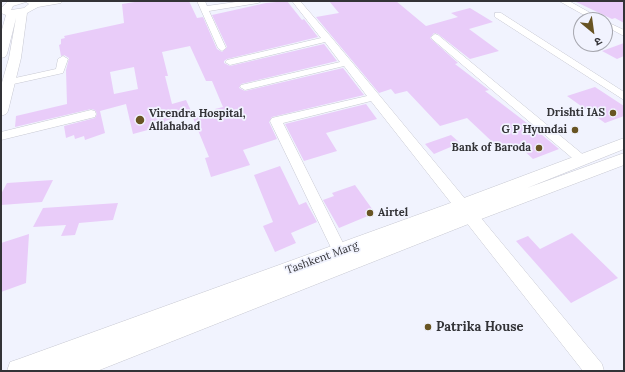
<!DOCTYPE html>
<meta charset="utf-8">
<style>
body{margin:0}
#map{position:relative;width:625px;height:372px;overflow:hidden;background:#f1f3fe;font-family:Lora,"Noto Sans Devanagari",serif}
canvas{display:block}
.frame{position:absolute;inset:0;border:2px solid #333337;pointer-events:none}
.north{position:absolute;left:573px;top:12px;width:40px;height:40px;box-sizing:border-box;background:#f1f3fe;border:1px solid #a5a6ae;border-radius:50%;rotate:151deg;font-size:11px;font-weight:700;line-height:16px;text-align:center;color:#333337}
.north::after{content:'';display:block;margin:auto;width:14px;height:18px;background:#685423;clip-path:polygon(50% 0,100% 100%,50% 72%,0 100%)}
</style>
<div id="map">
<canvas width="625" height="372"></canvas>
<div class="frame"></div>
<div class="north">उ</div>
</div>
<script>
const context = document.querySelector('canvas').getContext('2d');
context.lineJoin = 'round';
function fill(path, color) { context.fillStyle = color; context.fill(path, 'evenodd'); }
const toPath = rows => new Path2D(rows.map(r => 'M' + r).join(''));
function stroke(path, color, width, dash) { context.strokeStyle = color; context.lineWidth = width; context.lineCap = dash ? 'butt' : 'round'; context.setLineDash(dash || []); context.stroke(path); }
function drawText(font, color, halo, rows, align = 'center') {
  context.font = font + ' Lora,serif'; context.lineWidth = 3.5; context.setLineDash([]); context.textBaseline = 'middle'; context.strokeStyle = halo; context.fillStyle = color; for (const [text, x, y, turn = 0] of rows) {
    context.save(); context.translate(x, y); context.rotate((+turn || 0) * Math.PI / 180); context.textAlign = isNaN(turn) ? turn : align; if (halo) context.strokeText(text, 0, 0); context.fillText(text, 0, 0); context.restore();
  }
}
const building = toPath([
 [141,1,189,1,197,18,203,17,217,49,222,52,227,47,212,15,266,3,287,1,302,20,304,19,318,37,227,59,224,61,224,63,230,66,324,44,337,61,241,84,239,88,245,91,343,68,364,95,272,117,269,122,277,139,243,150,250,165,211,177,205,158,209,157,193,118,216,112,215,109,223,107,212,81,206,81,190,46,162,52,168,76,165,76,172,104,186,100,192,113,165,121,166,125,133,134,126,104,100,111,105,133,85,140,84,136,75,139,74,135,66,138,64,126,95,118,97,114,95,110,91,109,15,127,16,116,67,104,66,70,69,58,64,55,61,56,59,45,61,44,61,39,65,38,64,36,124,23,122,4],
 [134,67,138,89,114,94,110,72],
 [329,1,396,1,426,26,458,17,451,13,470,8,493,22,469,29,499,51,470,59,438,34,434,33,430,38,458,63,455,64,489,90,485,91,536,130,559,149,533,159,518,145,501,150,467,118,440,126,407,91,395,94,391,89,379,93,316,17,339,13],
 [574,1,624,1,624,23,615,18,612,19],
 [624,43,624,56,617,59,602,51],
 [595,87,624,106,624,116,605,123,567,96],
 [366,104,377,119,326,133,337,151,304,161,285,124],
 [451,135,460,143,434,154,425,144],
 [280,166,299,205,306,202,317,222,291,233,296,243,275,252,263,226,273,222,254,175],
 [53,180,42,202,1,205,1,194,7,183],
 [355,185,375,213,339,228,323,200,334,196,332,193],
 [118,203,113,220,79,223,75,235,61,236,66,225,33,227,43,208],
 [572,233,618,278,571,303,516,241,528,236,540,249],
 [29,234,26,283,1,292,1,243]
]);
const minor = toPath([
 [197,1,205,1,207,6,243,1,262,1,258,3,209,11,226,48,222,51,218,48,197,1],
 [292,1,300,1,331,37,602,364,604,371,583,371,371,101,283,123,347,251,345,256,340,258,335,256,270,121,272,118,276,117,367,96,344,66,245,90,240,87,241,85,340,62,325,42,230,65,225,62,227,60,321,38,292,1],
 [559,1,569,1,603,20,593,20,559,1],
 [495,13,501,13,624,92,624,100,495,17,495,13],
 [605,21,624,30,624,36,605,26,605,21],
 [435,34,438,35,586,157,588,160,586,163,582,165,578,163,432,39,431,37,435,34],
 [63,56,68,59,63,73,9,85,4,82,6,80,56,69,58,59,63,56],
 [91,110,95,111,96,114,95,117,1,140,1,132,91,110]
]);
const tertiary = toPath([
 [10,1,63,1,61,3,38,7,27,13,21,58,8,111,6,114,1,116,1,86,9,58,16,18,7,54,5,57,1,58,1,33,6,15,1,13,1,8,7,2,10,1],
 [26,2,29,4,24,8,11,10,13,6,26,2],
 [624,138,624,149,527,188,624,153,624,165,476,221,97,371,54,371,54,370,51,371,7,371,10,362,19,359,456,201,624,138]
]);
const markers = [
 [613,113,4,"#685423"],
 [140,120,5,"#685423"],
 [575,130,4,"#685423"],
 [539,148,4,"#685423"],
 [370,213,4,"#685423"],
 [428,327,4,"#685423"]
];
const poiNames = [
 ["Drishti IAS",605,113],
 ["Virendra Hospital,",149,114,"left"],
 ["Allahabad",149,127,"left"],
 ["G P Hyundai",567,130],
 ["Bank of Baroda",531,148],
 ["Airtel",378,213,"left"]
];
const streetNames = [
 ["Tashkent Marg",322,258,-20]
];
const nearPoinames = [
 ["Patrika House",436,327]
];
fill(building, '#e9ccf9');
stroke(minor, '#c7c8d2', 1);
stroke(tertiary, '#c7c8d2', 1);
fill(minor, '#fff');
fill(tertiary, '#fff');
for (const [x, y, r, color] of markers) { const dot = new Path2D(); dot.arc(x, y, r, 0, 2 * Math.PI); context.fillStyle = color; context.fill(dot); stroke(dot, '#f1f3fe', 1.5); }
drawText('bold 11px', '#333337', '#f1f3fe', poiNames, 'right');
drawText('11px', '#333337', '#f1f3fe', streetNames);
drawText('bold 13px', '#333337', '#f1f3fe', nearPoinames, 'left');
</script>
